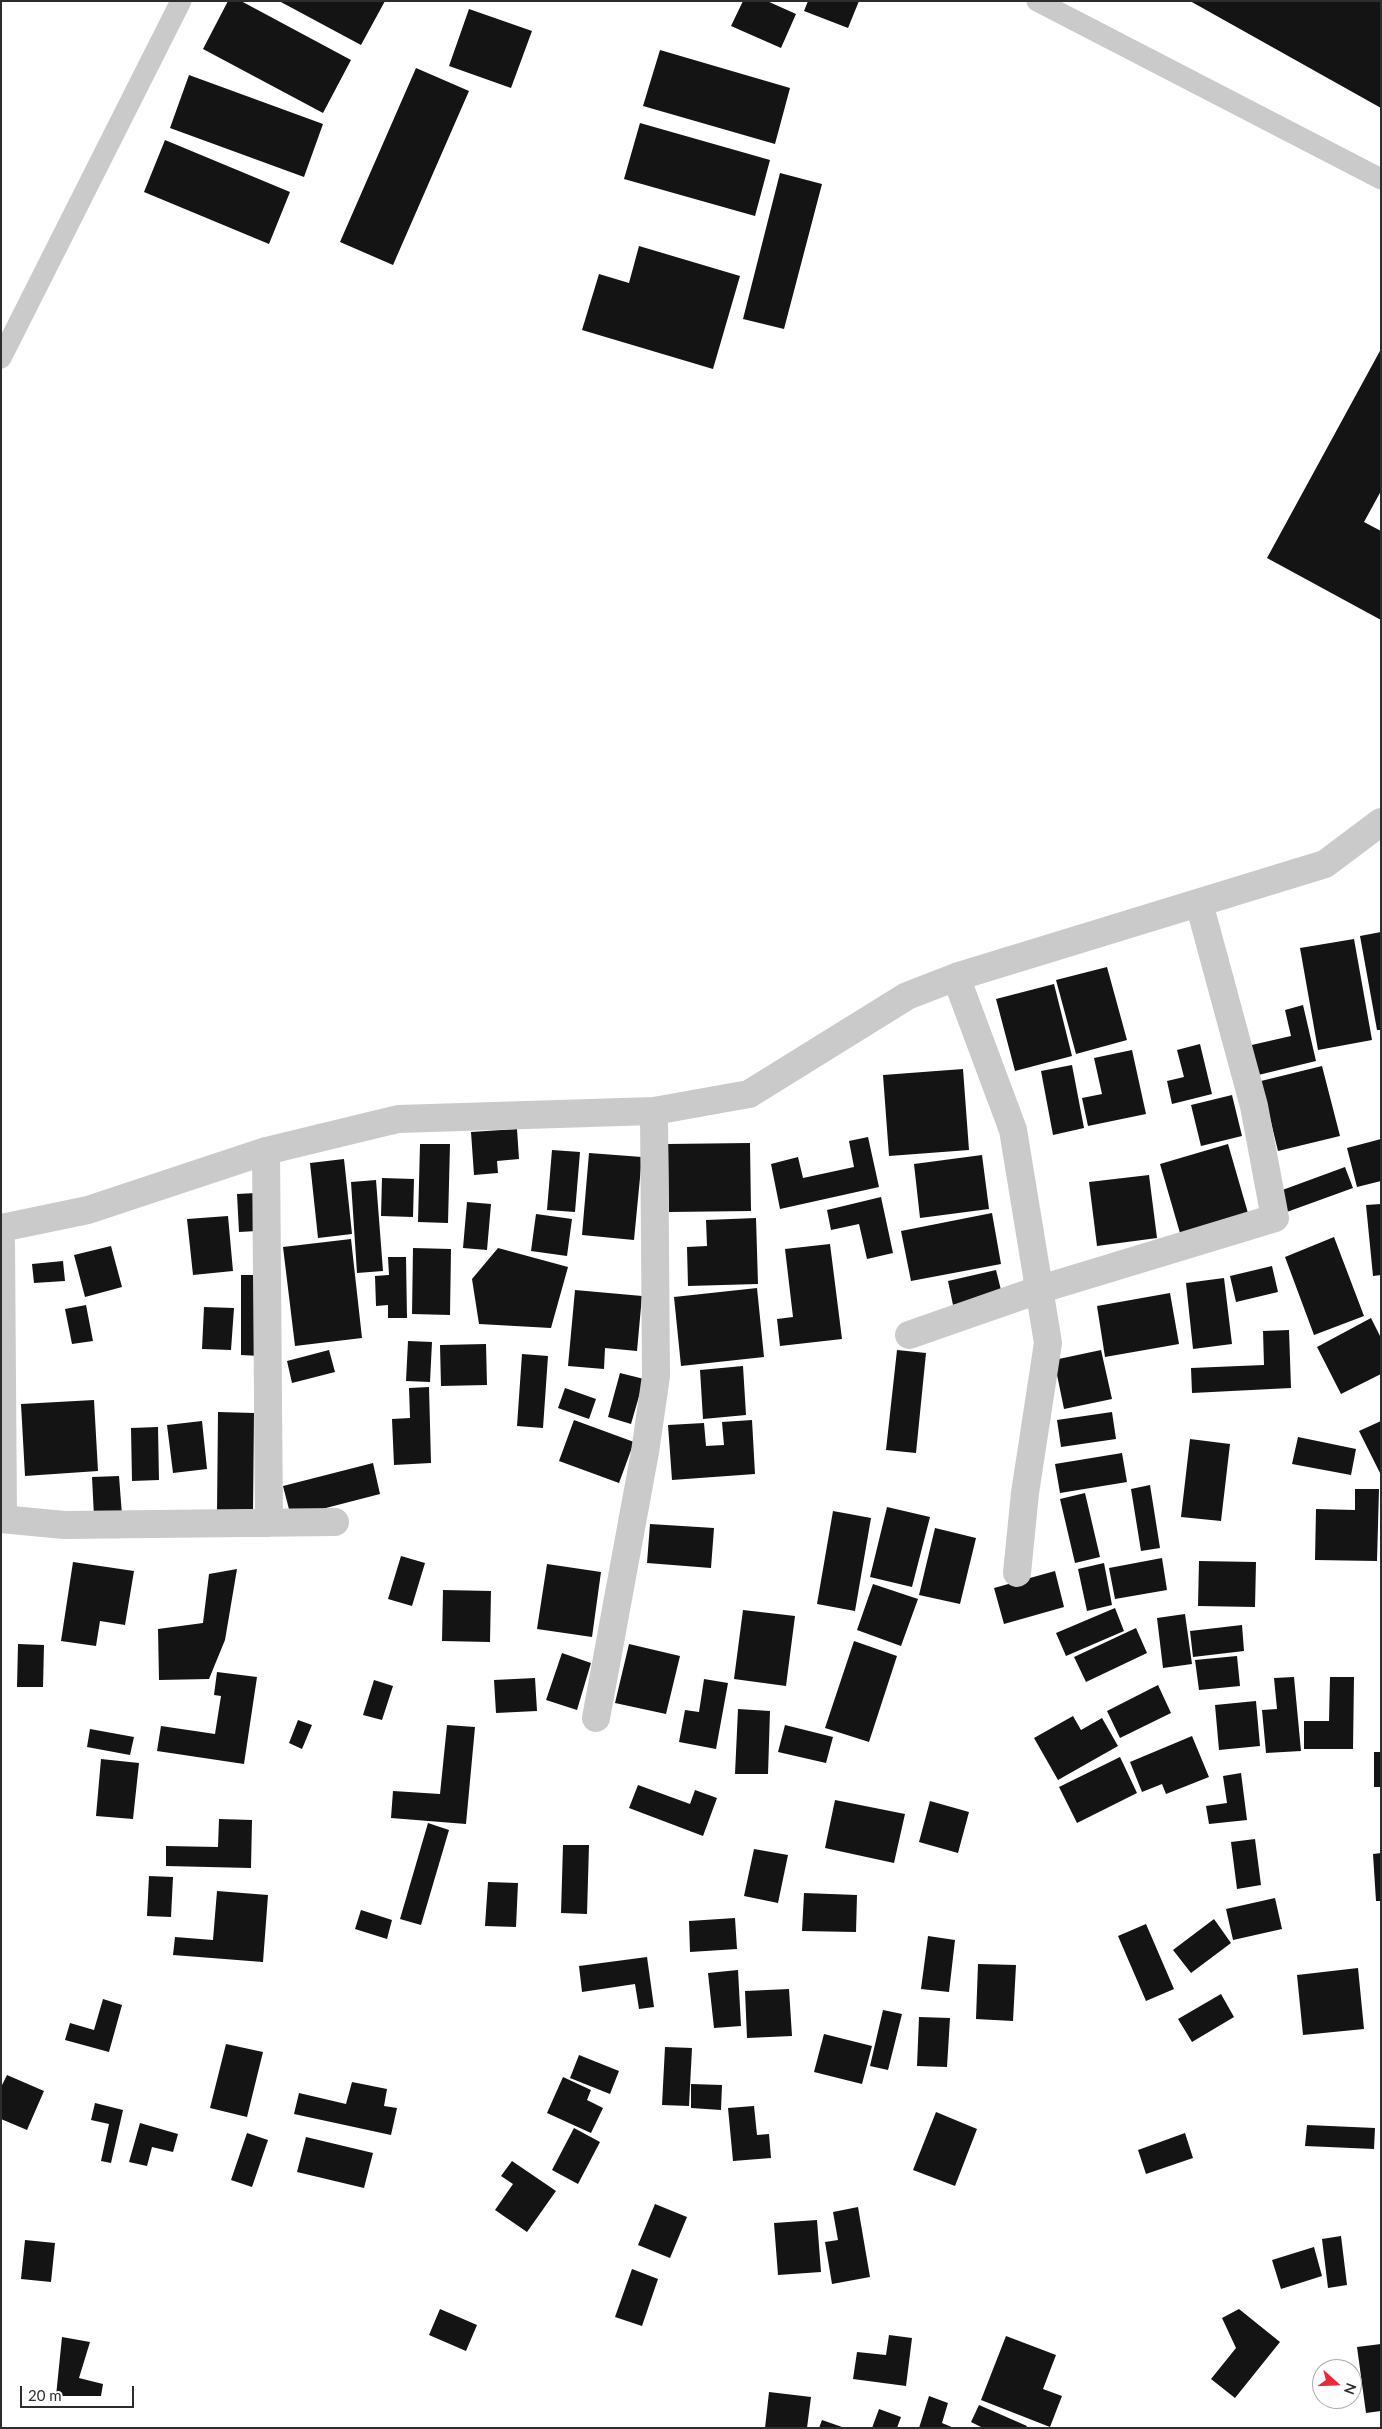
<!DOCTYPE html>
<style>
body{margin:0}
#map{position:relative;width:1382px;height:2429px;overflow:hidden;background:#fff;font-family:Lato,sans-serif}
canvas{display:block}
.frame{position:absolute;inset:0;border:2px solid #2d2d2d;pointer-events:none}
.north{position:absolute;left:1312px;top:2359px;width:50px;height:50px;box-sizing:border-box;background:#fff;border:1px solid #ababab;border-radius:50%;rotate:110deg;font-size:14px;font-weight:700;line-height:20px;text-align:center;color:#2d2d2d}
.north::after{content:'';display:block;margin:auto;width:18px;height:22px;background:#eb273a;clip-path:polygon(50% 0,100% 100%,50% 72%,0 100%)}
.scale{position:absolute;left:20px;top:2386px;width:114px;height:22px;box-sizing:border-box;border:2px solid #2d2d2d;border-top:0;padding-left:6px;font-size:15px;line-height:18px;white-space:nowrap;color:#2d2d2d;-webkit-text-stroke:4px #fff;paint-order:stroke}
</style>
<div id="map">
<canvas width="1382" height="2429"></canvas>
<div class="frame"></div>
<div class="north">N</div>
<div class="scale">20 m</div>
</div>
<script>
const context = document.querySelector('canvas').getContext('2d');
context.lineJoin = 'round';
function fill(path, color) { context.fillStyle = color; context.fill(path, 'evenodd'); }
const toPath = rows => new Path2D(rows.map(r => 'M' + r).join(''));
function stroke(path, color, width, dash) { context.strokeStyle = color; context.lineWidth = width; context.lineCap = dash ? 'butt' : 'round'; context.setLineDash(dash || []); context.stroke(path); }
const building = toPath([
 [228,1,241,1,351,60,323,113,203,49],
 [279,1,385,1,361,45],
 [743,1,767,1,796,14,781,48,731,26],
 [808,1,859,1,848,28,804,11],
 [1190,1,1381,1,1381,108],
 [469,9,532,31,511,88,449,66],
 [660,50,790,88,775,144,643,106],
 [416,68,469,91,393,265,340,242],
 [189,75,323,124,304,177,170,128],
 [640,123,770,160,755,216,624,179],
 [165,140,290,192,269,244,144,192],
 [780,173,822,184,784,329,743,319],
 [639,246,740,276,713,369,582,330,599,274,629,283],
 [1381,349,1381,491,1364,522,1381,531,1381,620,1267,558],
 [1381,932,1381,1030,1377,1030,1360,936],
 [1354,939,1372,1040,1318,1050,1300,948],
 [1107,967,1127,1040,1076,1054,1056,980],
 [1054,984,1072,1056,1015,1071,996,999],
 [1303,1005,1316,1061,1250,1077,1243,1047,1291,1036,1285,1010],
 [1200,1044,1212,1094,1172,1104,1167,1081,1184,1077,1177,1050],
 [1132,1050,1146,1114,1088,1126,1082,1098,1102,1094,1094,1058],
 [1072,1065,1084,1128,1053,1135,1041,1071],
 [1322,1066,1340,1136,1278,1151,1261,1081],
 [963,1069,969,1150,889,1156,883,1075],
 [1232,1095,1242,1136,1201,1146,1191,1105],
 [517,1129,519,1159,497,1161,498,1173,474,1175,471,1132],
 [868,1137,879,1187,780,1209,771,1164,798,1157,803,1178,854,1167,849,1141],
 [1381,1139,1381,1181,1357,1187,1347,1148],
 [750,1143,751,1211,669,1212,668,1144],
 [420,1144,450,1144,448,1223,418,1222],
 [1228,1144,1250,1220,1182,1240,1160,1164],
 [552,1150,580,1152,575,1212,547,1210],
 [589,1153,642,1157,634,1240,582,1235],
 [982,1155,989,1209,920,1218,914,1164],
 [344,1159,352,1234,318,1238,310,1163],
 [1345,1167,1353,1188,1284,1213,1277,1192],
 [1149,1175,1157,1238,1097,1246,1089,1182],
 [382,1178,414,1179,413,1217,381,1216],
 [376,1180,383,1271,357,1273,351,1182],
 [256,1193,257,1231,239,1232,237,1194],
 [881,1197,893,1253,867,1259,859,1224,831,1230,827,1210],
 [467,1202,491,1204,487,1250,463,1248],
 [1381,1204,1381,1275,1373,1276,1366,1205],
 [992,1213,1001,1264,911,1281,901,1231],
 [536,1214,572,1219,567,1256,531,1251],
 [228,1216,233,1271,193,1275,187,1219],
 [756,1218,758,1284,688,1286,687,1247,707,1246,706,1220],
 [1334,1237,1364,1316,1314,1335,1285,1257],
 [351,1239,362,1338,295,1346,283,1247],
 [830,1244,842,1339,780,1346,777,1319,793,1317,785,1249],
 [111,1246,122,1287,85,1297,74,1255],
 [413,1248,451,1249,450,1315,412,1314],
 [498,1248,568,1267,551,1328,479,1324,472,1279],
 [388,1257,406,1257,407,1318,388,1318,388,1305,376,1306,375,1276,389,1275],
 [63,1261,65,1281,34,1283,32,1264],
 [1272,1266,1278,1292,1236,1302,1230,1276],
 [996,1270,1002,1294,953,1305,948,1281],
 [241,1275,261,1275,260,1356,241,1355],
 [1224,1278,1232,1344,1193,1349,1186,1283],
 [757,1288,764,1357,681,1366,674,1297],
 [575,1290,642,1296,637,1351,605,1348,604,1369,568,1366],
 [1170,1293,1179,1344,1105,1357,1097,1306],
 [86,1305,93,1341,72,1344,65,1309],
 [204,1307,234,1308,231,1350,202,1349],
 [1371,1318,1381,1338,1381,1374,1341,1394,1317,1347],
 [1289,1330,1291,1388,1192,1393,1191,1368,1264,1365,1263,1331],
 [408,1341,432,1342,430,1382,406,1381],
 [486,1344,487,1385,441,1386,440,1345],
 [329,1350,335,1372,292,1383,287,1361],
 [897,1350,926,1353,916,1453,886,1450],
 [1101,1350,1112,1399,1064,1409,1054,1360],
 [522,1354,548,1356,543,1428,517,1426],
 [743,1366,746,1415,703,1419,700,1370],
 [620,1373,644,1379,631,1424,608,1417],
 [429,1387,431,1463,394,1465,392,1419,410,1418,409,1388],
 [565,1388,596,1399,589,1419,558,1408],
 [94,1400,98,1471,25,1476,21,1404],
 [218,1412,254,1413,253,1512,217,1512],
 [1112,1412,1116,1439,1061,1447,1057,1420],
 [574,1420,634,1442,619,1483,559,1461],
 [752,1420,755,1474,672,1480,668,1425,704,1423,706,1446,724,1445,722,1422],
 [202,1421,207,1469,173,1473,167,1425],
 [1381,1421,1381,1475,1359,1431],
 [158,1427,159,1480,132,1481,131,1428],
 [1298,1437,1356,1449,1351,1475,1292,1464],
 [1190,1439,1230,1444,1221,1521,1181,1517],
 [1122,1453,1127,1482,1060,1493,1055,1464],
 [373,1463,380,1494,291,1517,283,1486],
 [119,1476,122,1515,94,1517,92,1477],
 [1150,1485,1160,1548,1141,1551,1131,1489],
 [1355,1489,1379,1489,1377,1561,1315,1560,1316,1509,1355,1510],
 [1085,1493,1100,1557,1075,1563,1060,1499],
 [887,1507,930,1517,912,1587,870,1577],
 [833,1511,871,1518,855,1611,817,1604],
 [650,1524,714,1528,711,1568,647,1563],
 [935,1528,976,1538,960,1604,919,1595],
 [401,1556,425,1563,412,1606,388,1599],
 [1162,1558,1167,1590,1115,1599,1109,1568],
 [1199,1561,1256,1562,1255,1607,1198,1606],
 [73,1562,134,1571,125,1625,100,1621,96,1646,61,1641],
 [1104,1563,1112,1605,1087,1611,1078,1569],
 [547,1564,601,1572,592,1637,537,1629],
 [237,1569,225,1640,209,1679,159,1680,158,1629,203,1623,209,1574],
 [1055,1571,1064,1607,1004,1624,994,1588],
 [873,1584,918,1599,901,1646,857,1630],
 [443,1590,491,1591,490,1642,442,1641],
 [1115,1608,1124,1631,1066,1656,1056,1633],
 [743,1610,795,1616,786,1686,734,1679],
 [1185,1614,1192,1664,1163,1668,1157,1618],
 [1242,1625,1244,1651,1193,1657,1190,1631],
 [1136,1628,1147,1653,1086,1682,1074,1657],
 [854,1641,897,1656,869,1742,825,1728],
 [18,1644,44,1645,43,1687,17,1687],
 [629,1644,680,1656,666,1714,615,1703],
 [562,1653,591,1663,577,1710,546,1700],
 [1237,1656,1240,1686,1199,1690,1195,1660],
 [217,1672,257,1677,244,1764,157,1751,161,1726,215,1734,221,1696,214,1695],
 [1294,1677,1301,1751,1266,1753,1262,1710,1277,1709,1274,1678],
 [1330,1677,1354,1677,1353,1749,1304,1749,1304,1721,1329,1721],
 [535,1678,537,1711,496,1713,494,1680],
 [704,1679,728,1683,716,1749,679,1742,685,1710,699,1712],
 [374,1680,393,1686,382,1720,363,1715],
 [1158,1685,1171,1713,1120,1738,1107,1711],
 [1256,1701,1260,1746,1219,1750,1215,1705],
 [738,1709,770,1711,768,1774,735,1774],
 [1073,1716,1081,1730,1102,1718,1118,1746,1058,1780,1034,1738],
 [298,1720,312,1725,302,1749,289,1743],
 [447,1725,475,1727,466,1824,391,1818,393,1791,440,1794],
 [785,1725,833,1737,826,1763,778,1752],
 [90,1729,134,1737,130,1755,87,1747],
 [1192,1736,1209,1777,1166,1794,1162,1784,1142,1792,1130,1762],
 [1374,1752,1381,1752,1381,1787,1374,1787],
 [1120,1757,1137,1793,1077,1823,1059,1787],
 [101,1759,139,1763,133,1819,96,1816],
 [1241,1773,1247,1820,1209,1824,1206,1806,1227,1803,1223,1776],
 [638,1785,690,1804,695,1790,717,1798,703,1836,629,1808],
 [835,1800,905,1814,894,1863,825,1848],
 [930,1801,969,1812,958,1853,919,1842],
 [219,1819,252,1820,251,1868,166,1866,166,1846,218,1847],
 [428,1823,449,1830,421,1925,400,1919],
 [1255,1839,1261,1885,1237,1889,1231,1842],
 [563,1845,589,1845,587,1914,561,1913],
 [754,1849,788,1855,778,1903,744,1896],
 [1381,1853,1381,1901,1376,1901,1373,1854],
 [149,1876,173,1877,171,1917,147,1916],
 [488,1882,518,1883,516,1927,485,1926],
 [217,1891,268,1895,263,1962,173,1955,175,1937,213,1940],
 [804,1893,857,1895,856,1932,802,1931],
 [1275,1898,1282,1929,1233,1940,1226,1909],
 [361,1910,392,1920,387,1939,355,1929],
 [735,1918,737,1949,690,1952,689,1921],
 [1214,1919,1231,1943,1191,1973,1173,1950],
 [1146,1924,1174,1989,1146,2001,1118,1936],
 [928,1936,955,1940,949,1992,921,1989],
 [647,1957,654,2007,639,2009,635,1984,582,1992,579,1966],
 [978,1964,1016,1965,1013,2021,976,2019],
 [1358,1968,1364,2029,1303,2035,1297,1975],
 [738,1970,741,2026,714,2028,708,1973],
 [789,1989,792,2036,747,2038,745,1991],
 [1221,1994,1234,2017,1192,2042,1178,2019],
 [103,1999,122,2005,109,2052,65,2040,70,2023,94,2030],
 [883,2010,902,2014,888,2070,870,2066],
 [919,2017,950,2018,947,2067,917,2066],
 [824,2034,872,2046,862,2084,814,2072],
 [226,2044,263,2052,247,2117,210,2108],
 [665,2047,692,2048,689,2106,662,2105],
 [579,2055,619,2071,610,2094,570,2078],
 [7,2075,44,2091,27,2130,1,2119,1,2087],
 [563,2077,591,2090,587,2100,603,2108,591,2133,547,2113],
 [352,2082,387,2089,384,2106,397,2108,391,2135,294,2114,299,2093,346,2104],
 [691,2084,722,2085,721,2110,691,2108],
 [95,2103,123,2110,111,2163,101,2161,109,2124,91,2120],
 [754,2106,757,2135,769,2134,771,2158,733,2161,728,2108],
 [936,2112,977,2129,955,2186,913,2170],
 [140,2123,178,2134,173,2152,152,2147,147,2166,129,2162],
 [1307,2125,1375,2128,1374,2149,1305,2146],
 [574,2128,600,2142,578,2184,552,2170],
 [247,2133,268,2140,252,2187,231,2180],
 [1185,2133,1193,2158,1146,2174,1138,2150],
 [306,2137,373,2153,364,2188,297,2172],
 [512,2161,556,2191,527,2232,495,2210,513,2184,501,2176],
 [655,2204,687,2217,670,2258,638,2245],
 [858,2207,870,2277,832,2284,825,2242,838,2240,833,2212],
 [817,2220,821,2272,778,2275,774,2223],
 [1341,2236,1347,2285,1328,2288,1322,2239],
 [25,2240,55,2243,51,2282,21,2279],
 [1314,2247,1322,2276,1281,2289,1272,2260],
 [632,2269,658,2279,642,2326,615,2317],
 [440,2309,477,2325,466,2351,429,2335],
 [1239,2309,1280,2342,1235,2398,1211,2379,1236,2348,1222,2318],
 [889,2335,912,2338,906,2386,853,2379,857,2352,886,2355],
 [1006,2336,1056,2355,1043,2389,1062,2396,1050,2427,981,2400],
 [62,2337,90,2342,79,2378,103,2384,101,2396,56,2396],
 [1381,2344,1381,2411,1366,2413,1357,2347],
 [769,2392,811,2397,807,2428,765,2428],
 [929,2396,948,2403,942,2423,954,2428,919,2428],
 [979,2405,1027,2426,1026,2428,983,2428,971,2422],
 [879,2409,901,2417,897,2428,872,2428],
 [822,2420,842,2427,842,2428,819,2428]
]);
const service = toPath([
 [1037,1,1381,179],
 [1,358,181,1]
]);
const minor = toPath([
 [956,977,1013,1130,1048,1343,1025,1493,1017,1573],
 [266,1151,269,1523],
 [1,1228,88,1210,266,1151,398,1119,654,1111,749,1094,907,996,956,977,1325,864,1381,822],
 [1,1242,3,1519],
 [909,1335,1041,1289,1275,1218,1254,1106,1199,903],
 [1,1519,64,1525,335,1522],
 [596,1718,645,1452,656,1376,654,1111]
]);
fill(building, '#141414');
stroke(service, '#cacaca', 21);
stroke(minor, '#cacaca', 28);
</script>
